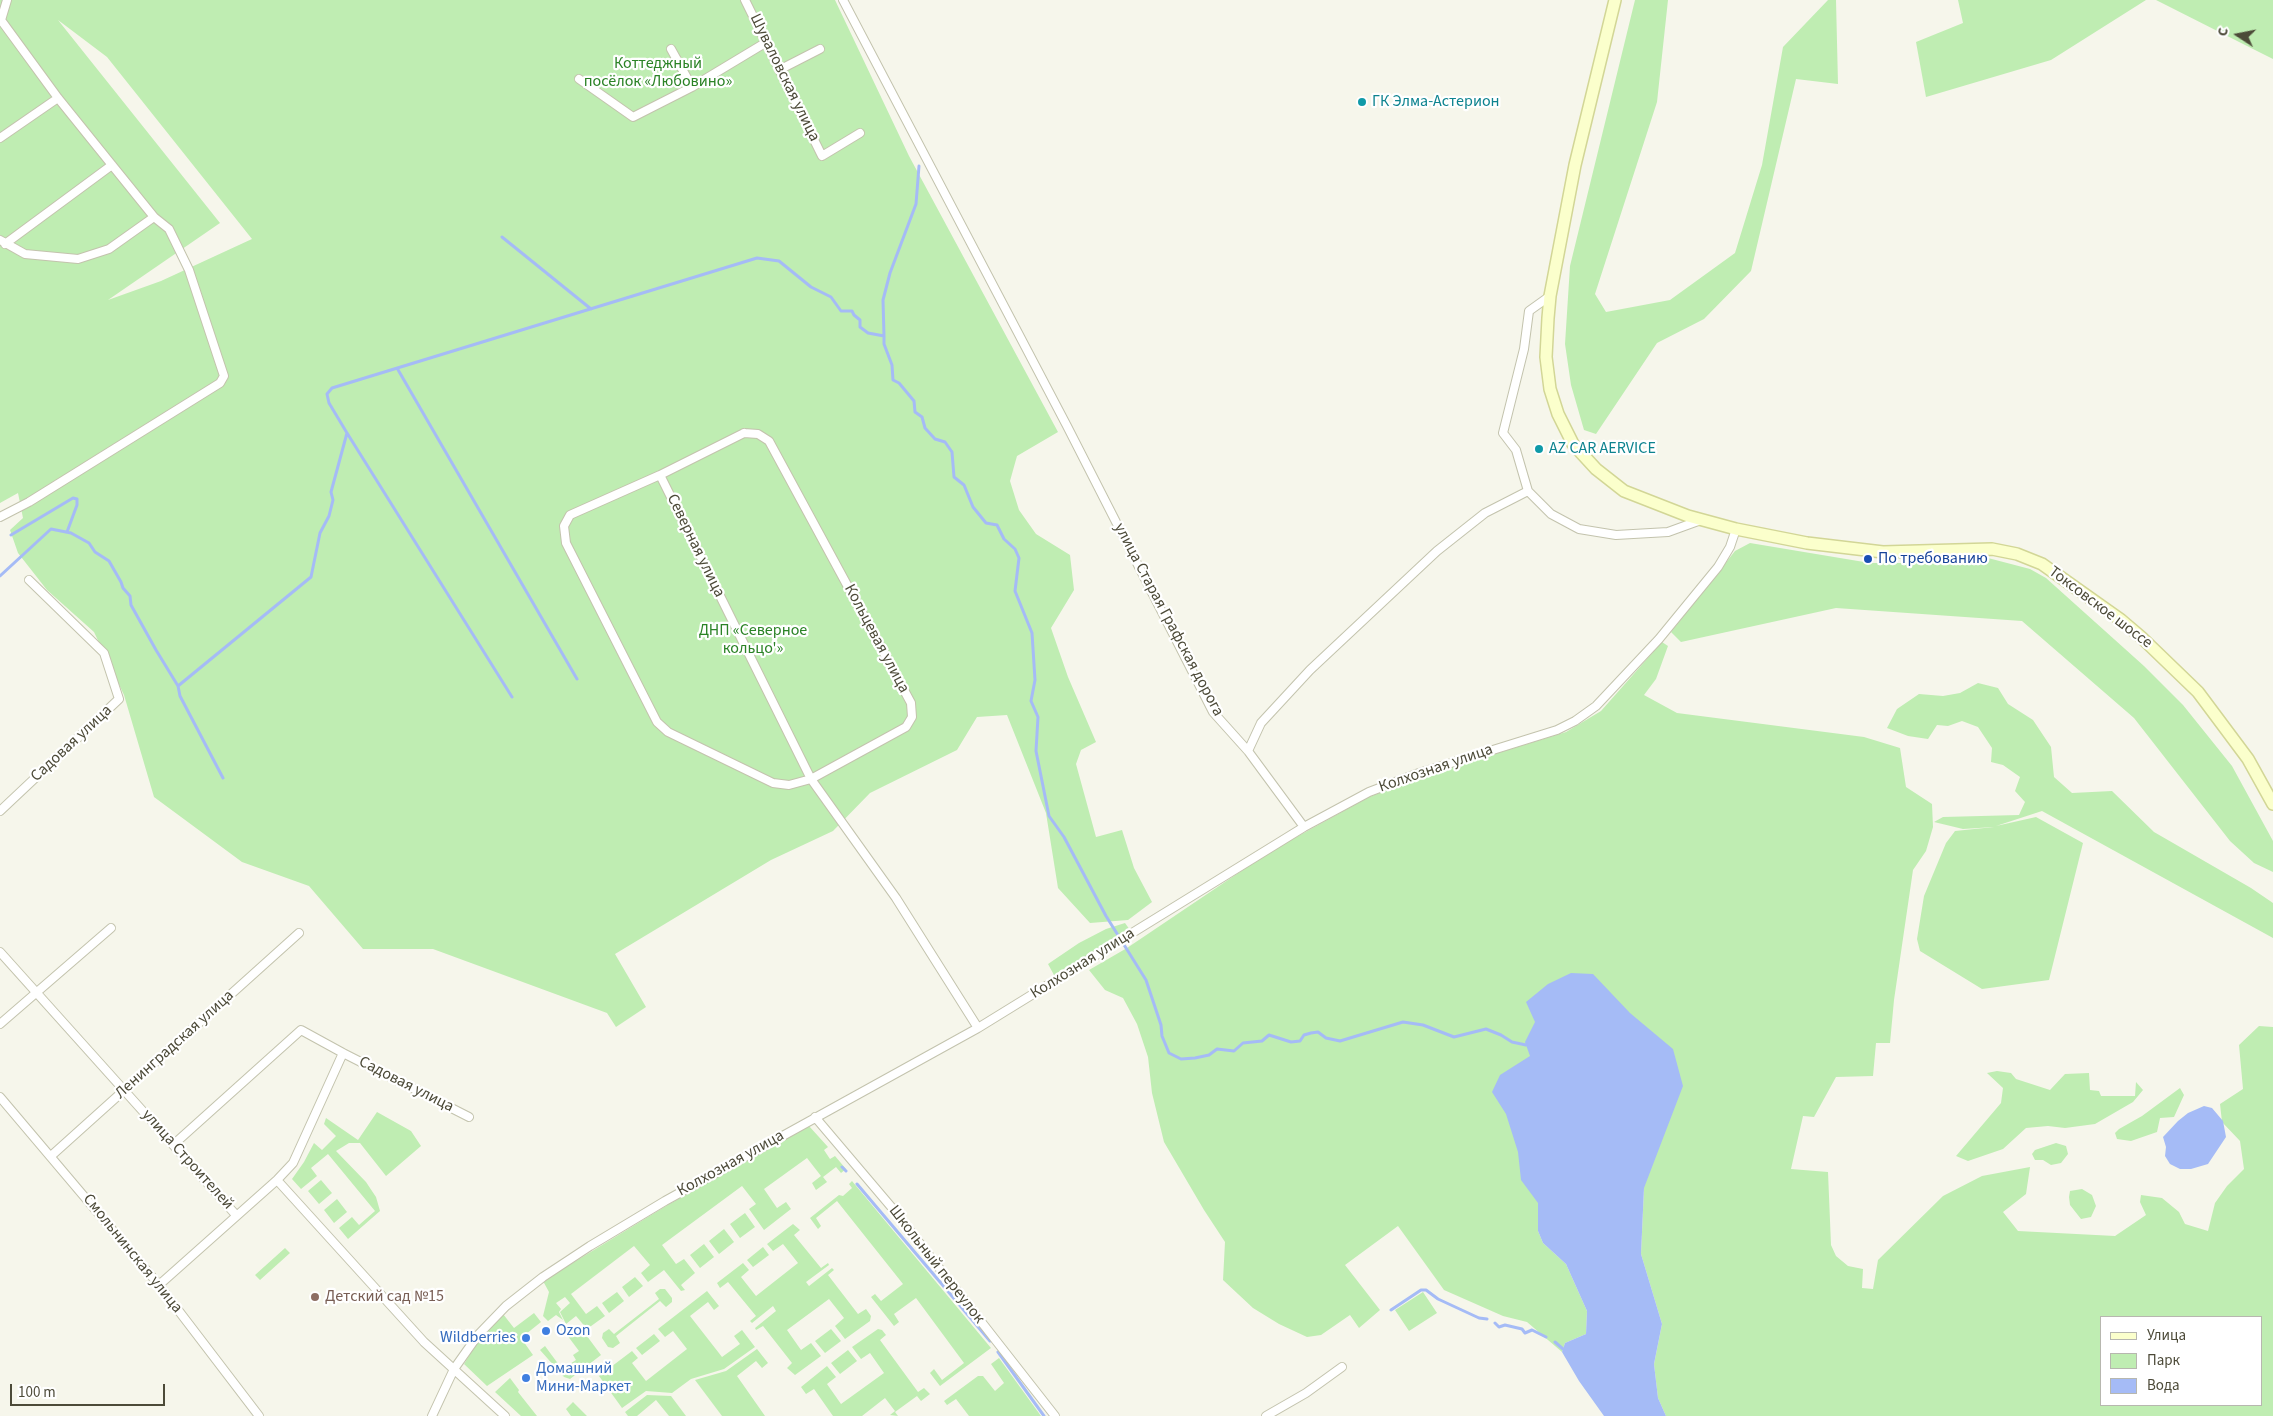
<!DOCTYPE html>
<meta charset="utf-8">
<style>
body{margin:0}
#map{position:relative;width:2273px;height:1416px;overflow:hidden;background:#f6f6eb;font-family:"Source Sans 3",sans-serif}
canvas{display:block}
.legend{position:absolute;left:2100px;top:1316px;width:162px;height:90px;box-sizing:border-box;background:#fff;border:1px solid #b7b7af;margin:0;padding:6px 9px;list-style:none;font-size:15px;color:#4c4a38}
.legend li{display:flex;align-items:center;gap:10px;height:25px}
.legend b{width:25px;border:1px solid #b7b7af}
.north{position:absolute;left:2213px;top:10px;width:50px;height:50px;-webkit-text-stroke:4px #fff;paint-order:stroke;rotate:281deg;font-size:14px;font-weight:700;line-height:20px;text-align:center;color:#4c4a38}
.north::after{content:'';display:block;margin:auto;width:18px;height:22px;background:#4c4a38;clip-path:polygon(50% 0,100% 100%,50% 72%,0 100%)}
.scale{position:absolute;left:10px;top:1384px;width:155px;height:22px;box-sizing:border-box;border:2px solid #4c4a38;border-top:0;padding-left:6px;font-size:15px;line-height:18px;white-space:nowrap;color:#4c4a38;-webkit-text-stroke:4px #fff;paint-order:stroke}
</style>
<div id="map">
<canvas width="2273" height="1416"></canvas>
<ul class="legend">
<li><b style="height:6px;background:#fbffcc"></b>Улица</li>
<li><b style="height:14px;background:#bfedb2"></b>Парк</li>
<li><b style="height:14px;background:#a5bbf6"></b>Вода</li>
</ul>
<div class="north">С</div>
<div class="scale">100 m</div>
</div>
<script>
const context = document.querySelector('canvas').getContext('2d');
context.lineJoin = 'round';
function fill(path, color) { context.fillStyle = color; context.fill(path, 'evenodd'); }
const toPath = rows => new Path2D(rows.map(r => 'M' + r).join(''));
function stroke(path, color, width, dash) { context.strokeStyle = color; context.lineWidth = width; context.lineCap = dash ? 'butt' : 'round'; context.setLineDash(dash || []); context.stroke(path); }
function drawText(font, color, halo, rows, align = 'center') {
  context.font = font + ' "Source Sans 3",sans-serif'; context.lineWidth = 4.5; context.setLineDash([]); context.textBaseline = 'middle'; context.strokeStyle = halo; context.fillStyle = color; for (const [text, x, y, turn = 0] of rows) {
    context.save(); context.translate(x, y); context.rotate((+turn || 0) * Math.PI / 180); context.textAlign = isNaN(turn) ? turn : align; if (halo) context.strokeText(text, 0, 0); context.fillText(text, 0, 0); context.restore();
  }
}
const green = toPath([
 [0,0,835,0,909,156,1058,432,1017,456,1010,481,1019,510,1036,534,1070,555,1074,590,1051,628,1068,677,1096,742,1081,750,1076,764,1096,837,1122,830,1134,868,1152,902,1128,920,1090,923,1058,888,1046,813,1007,715,977,717,957,750,870,793,833,831,771,860,615,954,646,1007,616,1027,607,1013,433,949,363,949,309,886,242,862,154,797,124,695,94,632,47,590,18,553,10,530,23,518,18,493,0,503],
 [58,20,107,57,252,239,161,281,108,300,220,223],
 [1635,0,1668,0,1657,102,1595,294,1606,312,1670,300,1735,253,1762,165,1783,47,1828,0,1836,0,1838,84,1796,79,1751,271,1704,319,1657,343,1596,434,1584,430,1571,385,1565,344,1570,266],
 [1958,0,2146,0,2051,60,1926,97,1916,42,1963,23],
 [2156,0,2273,0,2273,59,2251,48],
 [1750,543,1870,563,1912,563,1988,558,2030,569,2046,578,2144,666,2183,705,2232,766,2273,841,2273,872,2254,863,2230,841,2134,718,2022,621,1836,608,1681,642,1671,632,1735,551],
 [1662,642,1668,646,1656,679,1644,695,1677,713,1864,737,1900,748,1906,787,1932,804,1933,827,1926,851,1913,870,1894,1000,1890,1043,1876,1043,1873,1076,1836,1077,1814,1117,1803,1116,1791,1169,1828,1172,1831,1245,1836,1256,1848,1266,1863,1269,1862,1288,1873,1289,1878,1260,1943,1196,1982,1176,2030,1167,2026,1194,2003,1212,2018,1231,2115,1236,2146,1215,2140,1202,2141,1195,2162,1198,2179,1212,2185,1224,2208,1231,2215,1203,2227,1186,2244,1169,2240,1141,2222,1122,2220,1104,2243,1089,2239,1045,2259,1026,2273,1027,2273,1416,1666,1416,1658,1398,1654,1364,1662,1324,1641,1254,1644,1188,1538,1203,1538,1231,1543,1243,1566,1264,1587,1311,1586,1334,1565,1343,1562,1352,1527,1322,1503,1316,1444,1290,1398,1226,1345,1265,1380,1310,1359,1328,1350,1315,1321,1335,1307,1337,1279,1324,1253,1308,1223,1280,1225,1242,1204,1210,1164,1142,1152,1093,1148,1057,1137,1024,1123,998,1105,990,1089,970,1127,948,1271,851,1369,797,1423,776,1566,732,1601,711],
 [2102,1317,2262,1317,2262,1405,2102,1405],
 [1978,683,1998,688,2008,704,2033,720,2051,747,2054,777,2072,793,2112,791,2154,832,2251,888,2273,903,2273,938,2042,811,1996,826,2036,817,2083,843,2049,980,1982,989,1920,951,1917,939,1924,896,1946,843,1955,831,1994,827,1963,829,1934,822,1943,817,2019,815,2025,802,2015,791,2020,777,2003,765,1991,762,1992,748,1978,727,1962,721,1948,726,1937,725,1928,739,1908,736,1887,728,1897,709,1919,694,1943,696,1960,693],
 [1125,923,1130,930,1054,975,1048,964,1079,943,1106,929],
 [1997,1071,2011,1073,2016,1079,2050,1090,2065,1074,2089,1073,2090,1090,2099,1091,2101,1096,2135,1096,2136,1082,2143,1090,2133,1102,2095,1124,2065,1128,2048,1126,2026,1128,2003,1149,1968,1161,1956,1156,2001,1103,2003,1088,1987,1073],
 [2180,1088,2184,1095,2174,1117,2160,1118,2157,1132,2131,1141,2117,1139,2115,1133,2119,1129,2142,1116],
 [377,1112,411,1131,421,1146,386,1176,360,1143,349,1143,336,1151,366,1182,376,1197,380,1211,348,1239,339,1228,352,1217,359,1225,375,1211,328,1154,311,1168,317,1176,301,1189,292,1179,304,1162,314,1143,322,1150,336,1136,324,1124,326,1118,358,1140],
 [809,1126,828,1147,824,1150,830,1159,835,1156,846,1169,841,1173,836,1167,823,1177,827,1182,816,1190,812,1183,821,1176,807,1158,764,1189,777,1208,786,1202,791,1209,764,1230,749,1209,756,1204,742,1186,662,1245,676,1264,684,1259,695,1273,681,1285,685,1290,681,1291,664,1270,648,1282,641,1273,650,1265,634,1246,571,1294,586,1314,597,1306,605,1316,587,1329,576,1316,566,1324,560,1312,570,1303,565,1297,556,1303,561,1309,559,1312,563,1320,556,1315,548,1321,543,1316,549,1292,543,1281,666,1206],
 [2056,1143,2066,1146,2068,1154,2061,1163,2051,1165,2043,1160,2035,1160,2032,1154,2035,1150],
 [321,1180,332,1193,319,1204,308,1191],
 [852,1181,991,1348,940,1386,930,1373,934,1369,942,1380,964,1363,916,1298,894,1314,899,1322,894,1326,871,1297,875,1294,881,1301,903,1284,837,1201,816,1218,821,1226,818,1229,810,1218,839,1195,843,1196,852,1188,849,1184],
 [2082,1189,2092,1195,2096,1206,2091,1217,2081,1219,2070,1205,2069,1197,2070,1191],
 [337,1199,347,1212,334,1223,324,1210],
 [745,1213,755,1227,740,1238,730,1224],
 [793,1224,800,1230,794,1235,821,1268,828,1263,829,1265,806,1282,809,1286,832,1268,834,1270,828,1275,858,1314,866,1309,871,1316,870,1321,845,1339,835,1326,844,1318,829,1299,787,1330,801,1350,811,1343,821,1356,795,1375,787,1368,792,1363,763,1326,756,1330,755,1328,776,1311,773,1306,752,1323,750,1321,756,1316,728,1282,720,1288,717,1283,743,1263,749,1270,741,1277,756,1296,798,1263,783,1244,773,1251,767,1244],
 [724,1229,734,1242,719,1254,709,1241],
 [704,1244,714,1257,700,1268,690,1255],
 [763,1247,769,1255,753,1267,747,1260],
 [285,1248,290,1253,260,1280,255,1275],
 [635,1277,643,1286,629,1297,622,1287],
 [660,1289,665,1289,672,1298,672,1302,666,1307,660,1301,616,1336,620,1343,613,1348,608,1347,602,1338,603,1333,609,1329,614,1334,659,1299,655,1293],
 [707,1291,719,1306,714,1310,708,1302,690,1316,722,1357,740,1344,734,1336,742,1330,755,1347,724,1369,691,1379,672,1393,646,1391,622,1408,599,1376,632,1351,638,1358,632,1363,646,1381,687,1349,673,1331,665,1337,658,1329],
 [617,1292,624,1301,609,1313,602,1303],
 [1423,1292,1437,1313,1409,1331,1395,1310],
 [534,1313,541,1322,521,1338,533,1355,487,1386,464,1364,480,1338,503,1314,514,1328],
 [571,1325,581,1328,601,1355,570,1379,564,1377,540,1350,545,1346,562,1369,576,1360,573,1355,579,1351,564,1331],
 [831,1329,841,1341,825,1353,815,1341],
 [878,1329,882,1330,886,1335,880,1340,918,1392,924,1388,930,1394,921,1401,917,1396,895,1412,898,1416,890,1415,895,1411,885,1398,862,1416,833,1416,814,1389,806,1394,801,1387,827,1366,836,1377,827,1384,841,1404,884,1373,870,1353,861,1359,852,1347],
 [654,1334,660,1341,642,1355,636,1348],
 [757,1349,768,1363,762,1368,756,1361,737,1376,765,1416,722,1416,695,1380,726,1371],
 [848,1350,857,1361,840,1374,831,1363],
 [999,1358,1041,1416,969,1416,956,1399,947,1405,944,1401,978,1376,983,1376,995,1391,1004,1383,991,1364],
 [510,1378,519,1390,518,1392,537,1416,521,1416,495,1392],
 [647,1395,671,1396,686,1416,669,1416,656,1400,637,1416,628,1416,625,1412],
 [573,1402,587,1416,571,1416,566,1409]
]);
const water = toPath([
 [1571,973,1593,974,1630,1013,1673,1049,1683,1086,1644,1188,1641,1254,1662,1324,1654,1364,1658,1398,1666,1416,1604,1416,1579,1381,1562,1352,1565,1343,1586,1334,1587,1311,1566,1264,1543,1243,1538,1231,1538,1203,1521,1180,1518,1152,1506,1114,1492,1092,1500,1075,1530,1056,1525,1042,1535,1022,1526,1002,1548,984],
 [2204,1106,2212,1108,2223,1121,2226,1137,2208,1164,2191,1169,2180,1169,2170,1164,2165,1156,2166,1147,2163,1137,2178,1121,2188,1113]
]);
const stream = toPath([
 [502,237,591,309],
 [884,336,883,300,890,273,916,204,919,166],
 [397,368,577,679],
 [11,535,73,498,77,499,77,505,67,532],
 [0,576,51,529,71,533,89,543,95,552,109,561,121,582,123,588,130,596,131,605,156,650,178,686],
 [512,697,347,433,329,403,327,394,332,388,757,258,779,261,811,287,831,297,841,311,852,311,854,315,860,320,860,327,868,333,884,336,884,344,892,365,893,380,899,383,914,401,915,412,922,417,925,428,935,439,945,442,952,452,954,477,964,485,973,507,986,523,997,525,1004,539,1015,549,1019,558,1015,591,1032,633,1035,680,1031,701,1038,717,1036,751,1049,816,1064,837,1106,916,1146,980,1161,1025,1162,1036,1169,1053,1181,1059,1195,1058,1209,1055,1217,1049,1234,1051,1243,1043,1262,1041,1269,1035,1291,1042,1300,1041,1304,1035,1311,1033,1318,1032,1326,1038,1340,1041,1403,1022,1423,1025,1454,1037,1486,1029,1501,1035,1512,1042,1526,1045],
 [223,778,180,696,178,686,311,577,320,533,329,516,333,500,331,492,347,433],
 [842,1167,846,1171],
 [857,1184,990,1341],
 [1391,1310,1421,1290,1426,1290,1438,1299,1479,1318,1487,1319],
 [1495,1323,1499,1327,1505,1325,1522,1329,1525,1333,1532,1330,1546,1337],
 [1555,1342,1563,1349],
 [998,1352,1044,1416]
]);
const minor = toPath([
 [745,0,822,156,860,133],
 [843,0,1067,426,1213,712,1248,751,1304,827],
 [671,49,692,87],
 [779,70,820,49],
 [579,79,633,117,692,87,765,43],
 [0,138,58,98],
 [0,240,25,254,78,259,109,249,154,217],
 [5,244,112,165],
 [1550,296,1529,311,1524,349,1503,433,1516,450,1528,491,1551,514,1579,529,1616,535,1668,532,1701,520],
 [744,433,758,434,769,441,911,703,912,717,906,727,811,779,789,785,773,783,668,732,657,722,566,543,564,526,570,515,660,475,744,433],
 [660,475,811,779,896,898,978,1028],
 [0,517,29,502,220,383,224,376,189,270,169,229,154,217,112,165,58,98,1,20,7,0],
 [1248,751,1261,723,1310,670,1437,551,1485,513,1528,491],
 [0,811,119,699,104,653,29,580],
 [0,952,236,1215],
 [0,1024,111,928],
 [0,1097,159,1285,259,1416],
 [815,1117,893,1209,1055,1416],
 [173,1145,301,1030,343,1053,469,1117],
 [51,1156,299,933],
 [277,1180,424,1342,505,1416],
 [159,1285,277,1180,293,1163,343,1053],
 [432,1416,454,1369,478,1335,506,1306,543,1277,590,1246,665,1201,978,1028,1304,827,1369,792,1419,773,1557,730,1575,721,1596,706,1659,639,1718,567,1730,547,1736,529],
 [1266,1416,1306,1393,1342,1367]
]);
const secondary = toPath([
 [1615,0,1575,165,1550,296,1548,318,1546,357,1550,389,1558,414,1573,444,1596,469,1624,491,1688,516,1736,529,1807,543,1883,552,1992,549,2017,554,2042,564,2121,620,2141,637,2198,692,2248,759,2273,804]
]);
const markers = [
 [1362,102,5,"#0f9aa8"],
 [1539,449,5,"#0f9aa8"],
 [1868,559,5,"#1a4fb4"],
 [315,1297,5,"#8d6e63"],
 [546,1331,5,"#3f7fe0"],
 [526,1338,5,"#3f7fe0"],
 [526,1378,5,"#3f7fe0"]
];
const parkNames = [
 ["Коттеджный",658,64],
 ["посёлок «Любовино»",658,82],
 ["ДНП «Северное",753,631],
 ["кольцо'»",753,649]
];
const streetNames = [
 ["Шуваловская улица",784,78,64],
 ["Северная улица",695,546,64],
 ["Токсовское шоссе",2100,608,37],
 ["улица Старая Графская дорога",1168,620,62],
 ["Кольцевая улица",876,639,62],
 ["Садовая улица",72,744,-43],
 ["Колхозная улица",1436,769,-19],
 ["Колхозная улица",1083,964,-32],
 ["Ленинградская улица",175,1045,-42],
 ["Садовая улица",406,1085,27],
 ["улица Строителей",187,1160,48],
 ["Колхозная улица",731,1164,-29],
 ["Смольнинская улица",132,1254,51],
 ["Школьный переулок",936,1265,52]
];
const cultureNames = [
 ["ГК Элма-Астерион",1372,102],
 ["AZ CAR AERVICE",1549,449]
];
const transitNames = [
 ["По требованию",1878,559]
];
const educationNames = [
 ["Детский сад №15",325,1297]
];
const shopNames = [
 ["Ozon",556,1331],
 ["Wildberries",516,1338,"right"],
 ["Домашний",536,1369],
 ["Мини-Маркет",536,1387]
];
fill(green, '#bfedb2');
fill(water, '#a5bbf6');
stroke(stream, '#a5bbf6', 3);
stroke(minor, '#c3c3ad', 10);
stroke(secondary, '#d2d696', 14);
stroke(minor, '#fff', 8);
stroke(secondary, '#fbffcc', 11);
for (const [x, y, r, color] of markers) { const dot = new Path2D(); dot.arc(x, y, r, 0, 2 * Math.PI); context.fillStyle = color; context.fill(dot); stroke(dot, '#fff', 2); }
drawText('16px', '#2b8326', '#fff', parkNames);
drawText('16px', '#4c4a38', '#fff', streetNames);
drawText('16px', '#0d838f', '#fff', cultureNames, 'left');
drawText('16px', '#164399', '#fff', transitNames, 'left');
drawText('16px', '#785e54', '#fff', educationNames, 'left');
drawText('16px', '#366cbe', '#fff', shopNames, 'left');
</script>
